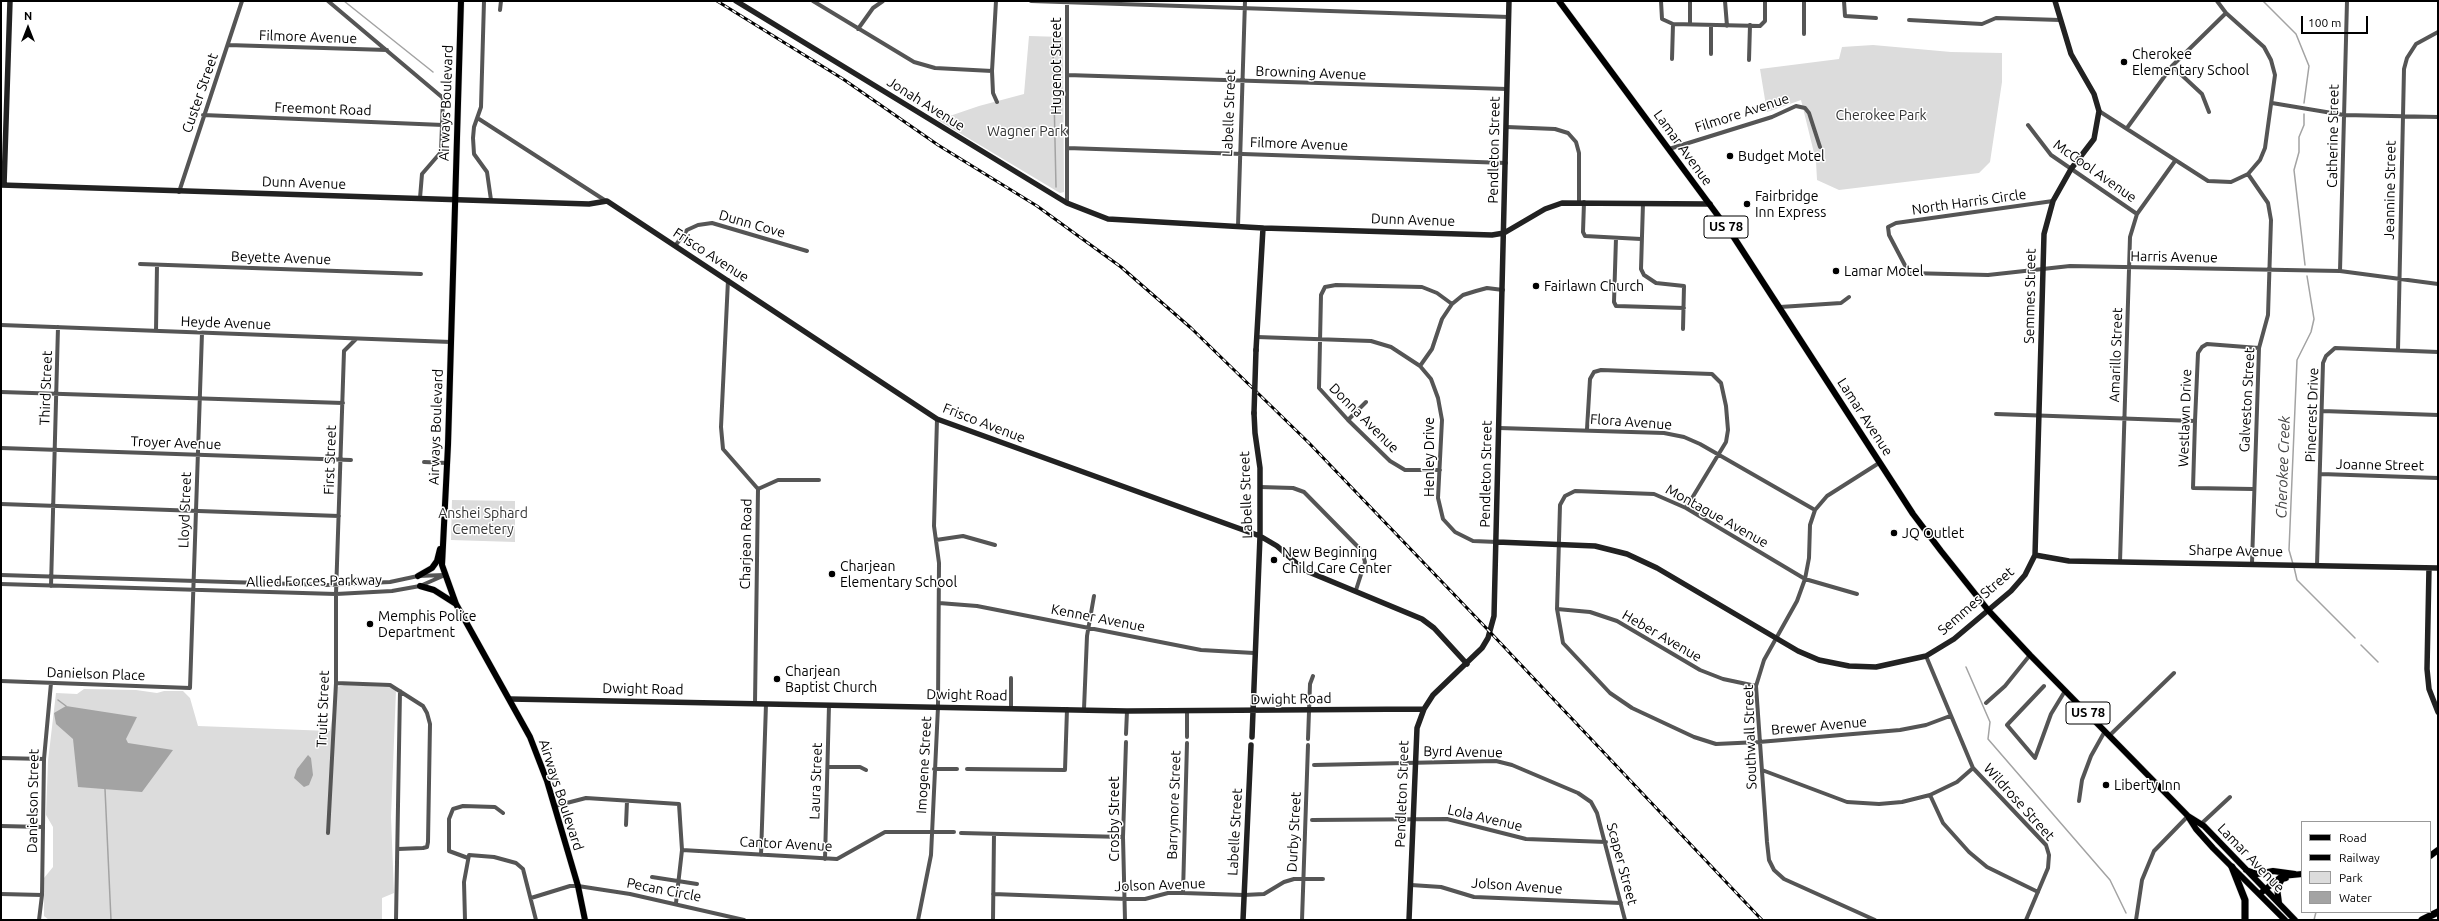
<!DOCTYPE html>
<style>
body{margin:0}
#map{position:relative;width:2439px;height:921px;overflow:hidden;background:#fff;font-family:Ubuntu,sans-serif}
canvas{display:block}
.frame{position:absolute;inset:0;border:2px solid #000;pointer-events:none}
.legend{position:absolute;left:2301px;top:821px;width:130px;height:92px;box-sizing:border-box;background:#fff;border:1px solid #999;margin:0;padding:5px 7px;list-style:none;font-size:12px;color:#000}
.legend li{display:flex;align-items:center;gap:8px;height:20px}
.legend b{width:20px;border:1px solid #999}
.north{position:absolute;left:8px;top:8px;width:40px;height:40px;-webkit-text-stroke:3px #fff;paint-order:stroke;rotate:0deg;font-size:11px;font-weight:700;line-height:16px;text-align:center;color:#000}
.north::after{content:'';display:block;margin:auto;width:14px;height:18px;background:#000;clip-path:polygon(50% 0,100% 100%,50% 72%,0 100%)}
.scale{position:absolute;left:2301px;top:16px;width:67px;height:18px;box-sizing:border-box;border:2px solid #000;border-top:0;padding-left:5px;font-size:12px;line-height:14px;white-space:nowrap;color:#000;-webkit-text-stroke:3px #fff;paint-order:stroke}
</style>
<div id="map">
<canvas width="2439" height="921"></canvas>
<div class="frame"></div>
<ul class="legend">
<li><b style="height:5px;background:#000"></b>Road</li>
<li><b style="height:5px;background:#000"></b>Railway</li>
<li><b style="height:11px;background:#dcdcdc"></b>Park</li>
<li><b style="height:11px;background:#a3a3a3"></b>Water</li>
</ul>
<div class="north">N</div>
<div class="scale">100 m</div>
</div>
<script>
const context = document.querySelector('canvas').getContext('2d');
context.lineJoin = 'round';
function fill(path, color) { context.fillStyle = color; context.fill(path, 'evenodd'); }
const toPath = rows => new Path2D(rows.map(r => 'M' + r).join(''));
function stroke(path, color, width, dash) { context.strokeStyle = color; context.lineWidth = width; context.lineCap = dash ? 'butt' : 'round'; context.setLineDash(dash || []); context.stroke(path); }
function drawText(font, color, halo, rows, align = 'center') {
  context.font = font + ' Ubuntu,sans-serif'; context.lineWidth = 3; context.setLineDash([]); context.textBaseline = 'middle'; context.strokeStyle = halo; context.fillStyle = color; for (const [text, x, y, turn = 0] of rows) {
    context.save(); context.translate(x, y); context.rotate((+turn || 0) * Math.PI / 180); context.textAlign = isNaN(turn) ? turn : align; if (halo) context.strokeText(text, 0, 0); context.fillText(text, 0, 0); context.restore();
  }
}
const green = toPath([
 [1029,36,1063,37,1064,192,1060,193,938,120,979,106,1024,94],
 [1873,45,1951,52,2002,53,2002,82,1990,162,1979,173,1839,190,1817,180,1816,161,1801,100,1767,112,1760,69,1839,59,1842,47],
 [452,500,515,501,515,542,451,540],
 [344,685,389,687,396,690,391,817,394,893,382,898,382,920,49,920,44,916,44,878,53,867,53,827,46,815,48,761,56,693,77,694,84,689,136,690,157,693,164,691,183,691,190,698,198,726,330,731,337,687]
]);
const water = toPath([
 [66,706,137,717,126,739,128,743,173,750,142,792,78,787,73,739,56,724,54,713],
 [308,755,311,758,313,775,309,785,304,787,294,778,297,769]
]);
const stream = toPath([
 [344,1,433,72],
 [2263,1,2296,34,2309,66,2304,103],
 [1053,50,1056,187],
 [2304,114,2304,125,2299,137,2299,152,2294,170,2305,265],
 [2293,564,2289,550,2297,360,2311,332,2314,319,2307,276],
 [2294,567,2297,580,2355,638],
 [2361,645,2378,662],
 [1966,667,1990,722,1988,739,2110,880,2126,913],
 [58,700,66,706],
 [105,789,111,920],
 [2314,920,2316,912]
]);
const street = toPath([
 [328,1,443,98,441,152,422,174,420,198],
 [484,1,481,107,474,127,473,138,474,154,487,172,491,200],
 [813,1,914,62,935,68,992,71],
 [996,1,992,71,993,93,997,102],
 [1031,1,1509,17],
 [1661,1,1662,19,1673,24,1760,26,1765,21,1765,1],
 [1725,1,1727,26],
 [1844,1,1845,16,1876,18],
 [500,10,501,1],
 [1909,20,1982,24,1996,18,2060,20],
 [1690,24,1690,1],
 [858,29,873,8,883,1],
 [1804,34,1804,1],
 [228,45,387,50],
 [1711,54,1711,26],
 [1672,59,1673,24],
 [1749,60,1750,25],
 [2172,66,2202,94,2209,112],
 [1067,75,1507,89],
 [2272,103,2344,115,2438,117],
 [2099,111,2208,181,2231,182,2248,174,2260,160,2265,148,2275,75,2271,60,2264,47,2226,13,2217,1],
 [203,115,443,125],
 [479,119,606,201],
 [2028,125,2051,155,2137,214],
 [1507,127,1555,129,1568,133,1576,142,1579,153,1579,202],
 [2127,128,2172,66,2226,13],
 [1067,148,1506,163],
 [1669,149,1772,117,1796,106,1805,108,1809,113,1820,147],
 [2248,174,2268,203,2271,220,2268,315,2259,348,2252,563],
 [179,192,242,1],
 [2053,201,1896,223,1888,227,1889,235,1909,273,1988,275,2070,266,2340,271,2438,284],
 [1584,202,1583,232,1585,236,1641,239],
 [1067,203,1067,1],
 [1643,203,1641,269,1644,275,1656,283,1684,286,1683,329],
 [1238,226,1245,1],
 [1616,238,1614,302,1616,306,1684,308],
 [675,246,687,230,698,225,712,223,807,251],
 [140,264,421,274],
 [2340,271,2347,1],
 [728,280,721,427,723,449,758,489,755,703],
 [1780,307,1841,303,1849,297],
 [1,325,451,342],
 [156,331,157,265],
 [1257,337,1371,341,1391,347,1420,366,1431,379,1438,398,1442,420,1438,498,1443,519,1455,532,1473,541,1497,542],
 [2398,350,2404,69,2407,58,2416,44,2438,32],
 [1420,366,1432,349,1442,319,1452,304,1463,295,1476,291,1487,288,1503,290],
 [1,392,343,403],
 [2322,411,2438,415],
 [1996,414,2195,421],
 [1348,420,1366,402],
 [1499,428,1664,433,1684,437,1700,444,1815,510],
 [1587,429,1590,379,1594,372,1601,370,1712,374,1721,383,1726,406,1728,430,1726,442,1686,508],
 [1,448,351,460],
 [424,462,447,463],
 [1440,470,1405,470,1390,461,1348,420,1319,388,1321,295,1325,287,1336,285,1422,287,1437,293,1452,304],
 [2321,474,2438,478],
 [1260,487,1293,488,1304,492,1362,551,1365,562,1356,590],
 [758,489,778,480,819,480],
 [2253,489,2193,488,2195,421,2198,353,2202,347,2207,344,2259,348],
 [1,504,339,516],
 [936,540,963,536,995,545],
 [2120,562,2130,237,2137,214,2175,161],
 [2317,565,2323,363,2326,356,2335,348,2438,352],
 [1,575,326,585,390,582,418,576,444,575],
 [1,584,336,594,392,591,420,586,445,575],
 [51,586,58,327],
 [1857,594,1805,579,1686,508,1654,494,1575,491,1565,496,1560,505,1557,609,1563,643,1610,693,1632,708,1694,737,1716,744,1759,742,1900,730,1926,725,1950,716],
 [939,603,977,606,1201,650,1254,653],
 [1557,609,1590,612,1617,621,1700,670,1723,679,1756,686],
 [1926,656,1973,768,2046,845,2049,855,2048,868,2026,920],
 [1,681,190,688,202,333],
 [336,683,390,685,423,706,427,713,430,724,428,842,427,847,423,848,398,849],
 [2044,686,2007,725,2035,758,2051,714,2065,691],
 [1986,703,2005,686,2030,655],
 [1011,707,1011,678],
 [1084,709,1087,636,1094,596],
 [1126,734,1127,711],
 [2109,736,2174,673],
 [1187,737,1187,711],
 [1308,739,1310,684,1313,676],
 [1,758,44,759],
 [1314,765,1496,761,1512,765,1578,793,1591,802,1597,813,1625,920],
 [828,767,860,767,866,770],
 [934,769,957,769],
 [967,769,1065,770,1067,709],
 [1762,770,1847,802,1879,804,1902,802,1930,795,1957,782,1973,768],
 [1930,795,1943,823,1969,852,1987,867,2038,892],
 [2079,801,2082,780,2091,756,2105,731],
 [555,806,586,798,679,804,682,850,676,903],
 [1312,820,1447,819,1526,839,1606,842],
 [2201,824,2230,797],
 [626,825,627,801],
 [1,826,43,827],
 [328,833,336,683,336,594,344,351,356,339],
 [961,833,1123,837],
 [682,850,837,859,885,832,954,832],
 [761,855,766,704],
 [468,858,449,851,449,819,453,809,463,806,495,807,503,813],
 [825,859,829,705],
 [652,877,697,884],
 [1411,885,1441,887,1474,897,1621,903],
 [1183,893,1187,743],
 [1,894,42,895],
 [993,894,1126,899,1145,899,1168,893,1183,893,1244,895,1264,894,1284,882,1294,879,1323,879],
 [531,898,570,886,578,886,630,894,744,920],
 [39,920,42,895,44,759,51,683],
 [396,920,400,691],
 [465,920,464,882,469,855,494,857,516,863,523,869,536,920],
 [918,920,931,855,938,707,939,563,934,526,937,419],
 [993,920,994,834],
 [1125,920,1123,837,1126,742],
 [1302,920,1308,745],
 [1875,920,1784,879,1774,870,1769,860,1767,842,1756,686,1764,660,1797,601,1805,579,1809,558,1810,525,1815,510,1827,496,1879,463],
 [2136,920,2142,880,2154,851,2188,816]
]);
const secondary = toPath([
 [736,1,1067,203,1108,219,1263,228,1492,235,1504,233,1545,209,1562,203,1710,204],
 [1,185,589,204,607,201,937,419,1260,536,1277,546,1304,570,1422,619,1434,628,1467,664],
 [4,185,10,1],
 [1256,350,1263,228],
 [1497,542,1595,546,1627,554,1657,568,1798,651,1819,660,1849,666,1876,667,1926,656,1954,639,2011,591,2025,575,2035,555,2044,234,2053,201,2071,169,2094,139,2099,111,2094,94,2071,54,2055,1],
 [2035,555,2069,561,2438,568],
 [2429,568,2427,669,2429,689,2438,712],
 [510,699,1127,711,1424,709],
 [1252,737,1260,536,1260,468,1255,433,1254,413],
 [1243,920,1251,745],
 [1409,920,1417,728,1424,709,1433,695,1482,648,1488,638,1494,616,1509,1]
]);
const primary = toPath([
 [461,1,448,445,442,565,456,604,530,737,547,781,578,886,585,920],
 [1559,1,1733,236,1913,514,1941,551,1988,610,2030,655,2188,816,2204,826,2295,920],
 [418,576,432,568,437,561,440,549],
 [420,586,434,590,456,604],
 [2189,818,2196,829,2213,848,2285,920],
 [2430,856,2438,850],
 [2246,870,2257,874,2273,871,2295,874],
 [2262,892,2282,876,2302,874],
 [2279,903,2277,888,2282,879,2286,878]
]);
const highway = toPath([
 [2232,867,2245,900,2245,920],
 [2422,920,2438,912]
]);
const rail = toPath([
 [717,1,843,79,938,145,1037,206,1121,267,1191,328,1309,443,1490,632,1762,920]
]);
const secondaryBridge = toPath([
 [1254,413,1256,350]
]);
const markers = [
 [2124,62,4,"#000"],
 [1730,156,4,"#000"],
 [1747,204,4,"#000"],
 [1836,271,4,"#000"],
 [1536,286,4,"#000"],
 [1894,533,4,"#000"],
 [1274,560,4,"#000"],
 [832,574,4,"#000"],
 [370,624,4,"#000"],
 [777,679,4,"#000"],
 [2106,785,4,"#000"]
];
const shields = [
 [1726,227,44],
 [2088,713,44]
];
const shieldNames = [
 ["US 78",1726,227],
 ["US 78",2088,713]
];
const streetNames = [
 ["Filmore Avenue",308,37,2],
 ["Hugenot Street",1056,66,-90],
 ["Browning Avenue",1311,73,2],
 ["Custer Street",200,93,-71],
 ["Airways Boulevard",446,103,-88],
 ["Jonah Avenue",926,104,32],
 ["Freemont Road",323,109,2],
 ["Labelle Street",1229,113,-88],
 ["Filmore Avenue",1742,113,-18],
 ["Catherine Street",2333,136,-89],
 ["Filmore Avenue",1299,144,2],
 ["Lamar Avenue",1683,148,54],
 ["Pendleton Street",1494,150,-89],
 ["McCool Avenue",2095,171,35],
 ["Dunn Avenue",304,183,2],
 ["Jeannine Street",2390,190,-89],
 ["North Harris Circle",1969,202,-8],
 ["Dunn Avenue",1413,220,2],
 ["Dunn Cove",752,224,16],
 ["Frisco Avenue",711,255,33],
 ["Harris Avenue",2174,257,1],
 ["Beyette Avenue",281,258,2],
 ["Semmes Street",2030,296,-89],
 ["Heyde Avenue",226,323,2],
 ["Amarillo Street",2116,355,-88],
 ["Third Street",46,388,-88],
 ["Galveston Street",2247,400,-87],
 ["Pinecrest Drive",2312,415,-88],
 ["Lamar Avenue",1865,417,57],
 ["Donna Avenue",1364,418,45],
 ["Westlawn Drive",2185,418,-88],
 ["Flora Avenue",1631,422,4],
 ["Frisco Avenue",984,423,21],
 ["Airways Boulevard",436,427,-88],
 ["Troyer Avenue",176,443,2],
 ["Henley Drive",1429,457,-90],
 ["First Street",330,460,-88],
 ["Joanne Street",2380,465,1],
 ["Pendleton Street",1486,474,-89],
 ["Labelle Street",1246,495,-92],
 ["Lloyd Street",185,510,-88],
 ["Montague Avenue",1717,516,29],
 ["Charjean Road",746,544,-89],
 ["Sharpe Avenue",2236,551,1],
 ["Allied Forces Parkway",314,581,-1],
 ["Semmes Street",1976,601,-41],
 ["Kenner Avenue",1098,618,11],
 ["Heber Avenue",1662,636,30],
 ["Danielson Place",96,674,2],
 ["Dwight Road",643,689,1],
 ["Dwight Road",967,695,1],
 ["Dwight Road",1291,699,-1],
 ["Truitt Street",323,709,-88],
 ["Brewer Avenue",1819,726,-5],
 ["Southwall Street",1750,737,-92],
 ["Byrd Avenue",1463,752,1],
 ["Imogene Street",924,765,-87],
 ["Laura Street",816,781,-88],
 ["Pendleton Street",1402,794,-88],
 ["Airways Boulevard",561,795,72],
 ["Danielson Street",33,801,-89],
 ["Wildrose Street",2019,802,48],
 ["Barrymore Street",1174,805,-88],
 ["Lola Avenue",1485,818,13],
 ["Crosby Street",1114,819,-90],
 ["Labelle Street",1235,832,-87],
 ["Durby Street",1294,832,-87],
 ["Cantor Avenue",786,844,3],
 ["Lamar Avenue",2251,858,46],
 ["Scaper Street",1622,864,75],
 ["Jolson Avenue",1160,885,-2],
 ["Jolson Avenue",1517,886,4],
 ["Pecan Circle",664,890,11]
];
const poiNames = [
 ["Cherokee",2132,54],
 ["Elementary School",2132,70],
 ["Budget Motel",1738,156],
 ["Fairbridge",1755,196],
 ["Inn Express",1755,212],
 ["Lamar Motel",1844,271],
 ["Fairlawn Church",1544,286],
 ["JQ Outlet",1902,533],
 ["New Beginning",1282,552],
 ["Child Care Center",1282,568],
 ["Charjean",840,566],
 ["Elementary School",840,582],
 ["Memphis Police",378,616],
 ["Department",378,632],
 ["Charjean",785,671],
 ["Baptist Church",785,687],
 ["Liberty Inn",2114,785]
];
const parkNames = [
 ["Cherokee Park",1881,115],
 ["Wagner Park",1027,131],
 ["Anshei Sphard",483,513],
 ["Cemetery",483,529]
];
const waterNames = [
 ["Cherokee Creek",2283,467,-88]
];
fill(green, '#dcdcdc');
fill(water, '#a3a3a3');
stroke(stream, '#a3a3a3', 1.5);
stroke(primary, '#dbdbdb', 7);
stroke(highway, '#dbdbdb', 8);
stroke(street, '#555', 4);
stroke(secondary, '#222', 5.5);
stroke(primary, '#000', 6);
stroke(highway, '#000', 7);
stroke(rail, '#000', 3);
stroke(rail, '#fff', 1.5, [4.5]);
stroke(secondaryBridge, '#222', 5.5);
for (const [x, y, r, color] of markers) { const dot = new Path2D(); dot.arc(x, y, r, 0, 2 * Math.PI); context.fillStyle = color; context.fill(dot); stroke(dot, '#fff', 1.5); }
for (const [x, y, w] of shields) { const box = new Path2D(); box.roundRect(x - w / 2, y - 11, w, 22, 3); context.fillStyle = '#fff'; context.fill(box); stroke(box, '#000', 1); }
drawText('bold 13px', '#000', null, shieldNames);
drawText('14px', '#000', '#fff', streetNames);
drawText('14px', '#000', '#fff', poiNames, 'left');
drawText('14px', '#333', '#fff', parkNames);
drawText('italic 15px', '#444', '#fff', waterNames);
</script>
